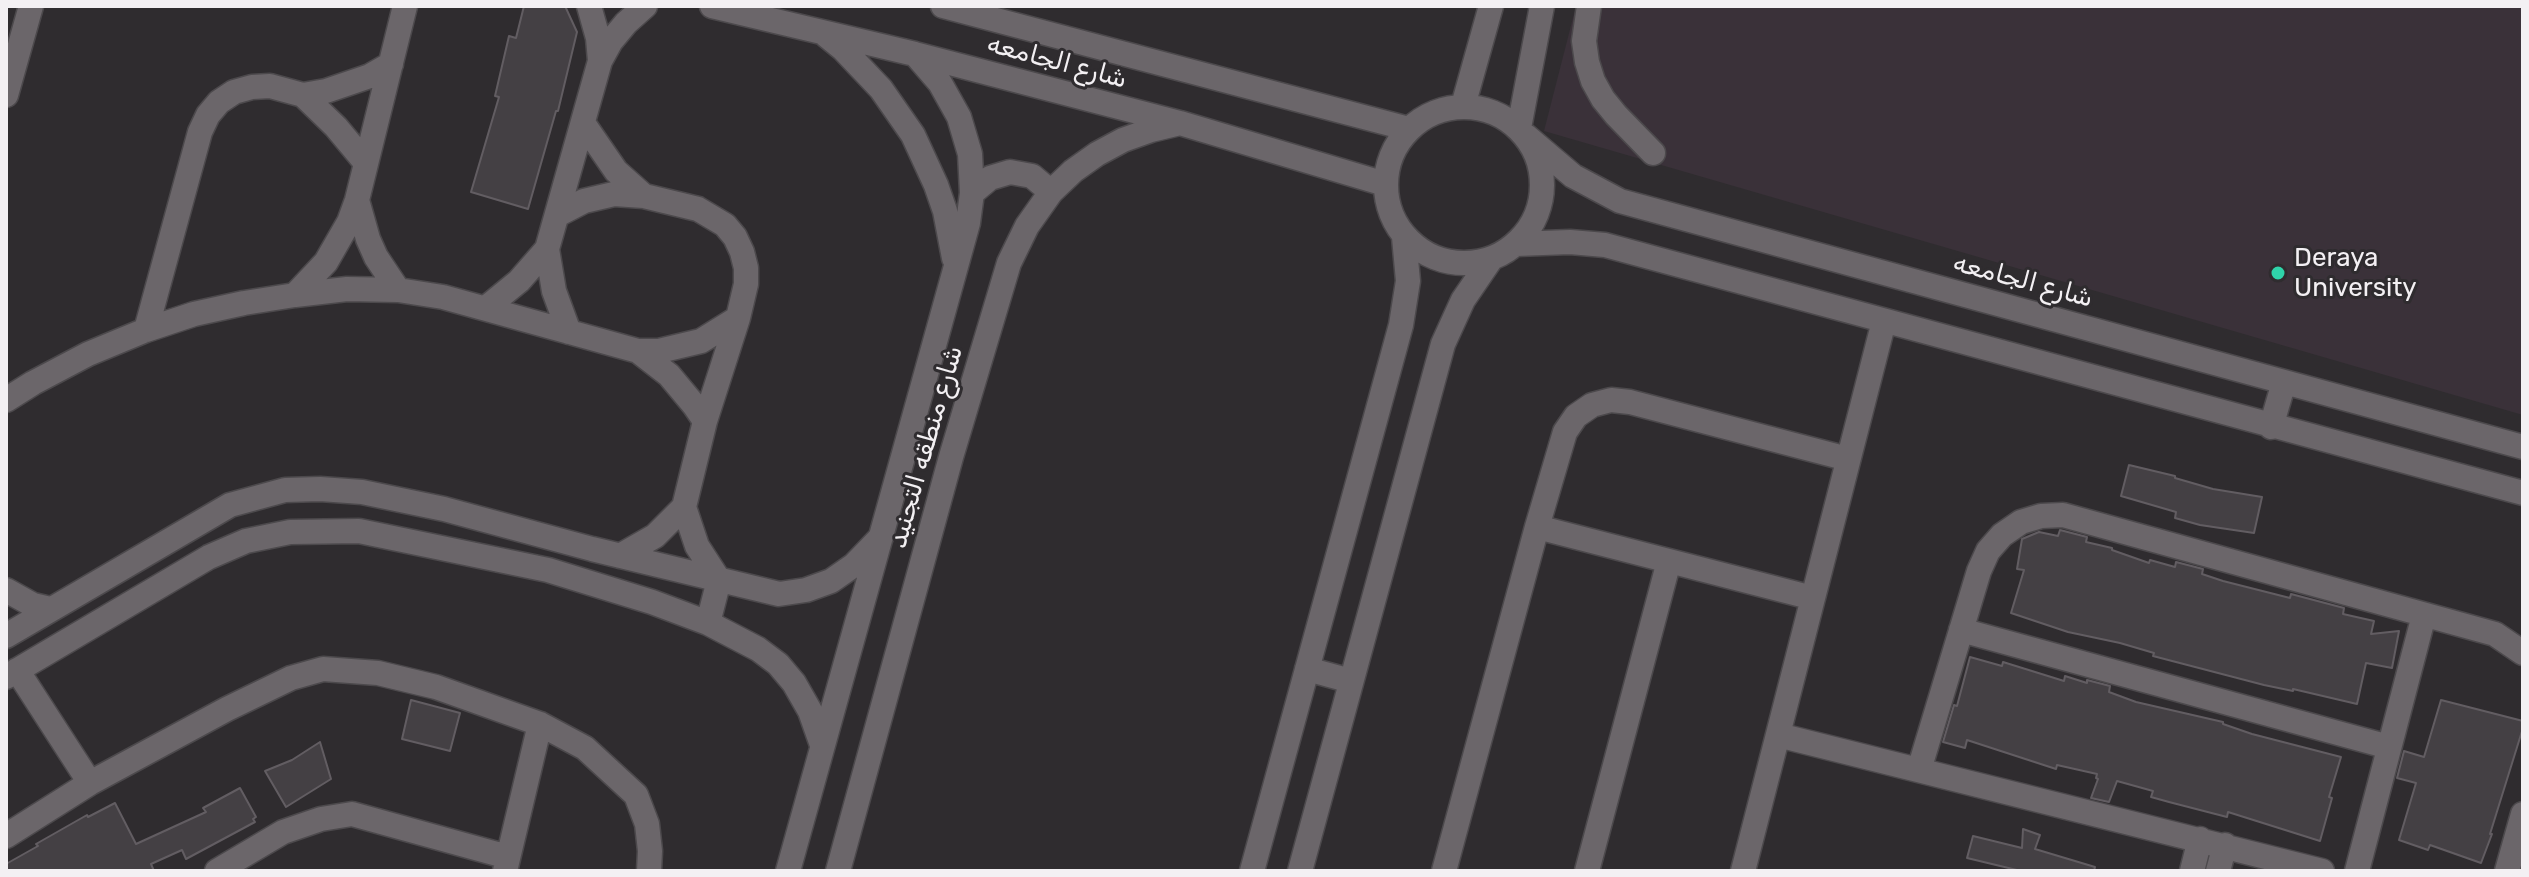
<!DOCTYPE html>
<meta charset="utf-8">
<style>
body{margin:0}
#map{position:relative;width:2529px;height:877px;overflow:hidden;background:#2f2c2f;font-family:Rubik,sans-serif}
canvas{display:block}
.frame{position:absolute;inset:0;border:8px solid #f3f0f3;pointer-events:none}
</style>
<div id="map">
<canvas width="2529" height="877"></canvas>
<div class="frame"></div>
</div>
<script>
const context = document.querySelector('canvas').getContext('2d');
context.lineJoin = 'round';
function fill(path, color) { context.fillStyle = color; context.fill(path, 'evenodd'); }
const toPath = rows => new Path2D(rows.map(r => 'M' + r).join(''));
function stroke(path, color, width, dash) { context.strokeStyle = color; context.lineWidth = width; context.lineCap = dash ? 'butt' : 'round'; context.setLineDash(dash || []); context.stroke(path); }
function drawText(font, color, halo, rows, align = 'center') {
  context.font = font + ' Rubik,"Noto Sans Arabic",sans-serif'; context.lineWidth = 6; context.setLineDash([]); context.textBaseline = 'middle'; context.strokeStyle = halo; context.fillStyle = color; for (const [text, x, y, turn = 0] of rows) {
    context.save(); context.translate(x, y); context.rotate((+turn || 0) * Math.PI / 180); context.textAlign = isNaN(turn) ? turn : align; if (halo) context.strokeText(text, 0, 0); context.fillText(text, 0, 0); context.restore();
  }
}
const built = toPath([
 [1576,6,2523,6,2523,415,1544,131]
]);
const building = toPath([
 [524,6,565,6,577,32,558,111,556,111,528,209,471,192,499,97,495,96,509,36,516,38,524,6],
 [2129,465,2175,476,2175,478,2213,489,2262,497,2254,533,2200,525,2175,518,2176,512,2121,496,2129,465],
 [2060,530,2087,537,2086,542,2112,548,2112,550,2149,563,2150,560,2175,567,2176,562,2203,569,2202,574,2223,581,2290,598,2291,594,2344,608,2343,614,2374,621,2371,634,2399,631,2392,668,2366,663,2357,704,2293,689,2293,691,2264,685,2153,656,2154,653,2120,643,2068,632,2011,613,2024,570,2017,569,2022,539,2039,532,2058,536,2060,530],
 [1970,657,2002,666,2003,662,2064,681,2065,676,2087,683,2087,680,2110,686,2109,692,2136,702,2223,722,2223,724,2252,734,2341,757,2329,797,2332,798,2320,841,2228,812,2227,817,2169,802,2151,797,2153,791,2117,781,2109,802,2091,798,2098,779,2096,778,2097,774,2057,765,2056,769,1967,740,1965,748,1943,742,1954,705,1957,706,1970,657],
 [411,700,460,713,450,751,402,739,411,700],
 [2441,700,2523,721,2523,728,2490,834,2492,834,2481,863,2430,845,2428,850,2399,840,2416,783,2397,778,2404,751,2424,757,2441,700],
 [320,742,331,779,286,807,265,771,292,760,320,742],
 [240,788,256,817,253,819,255,822,186,859,182,850,151,864,154,871,6,871,6,864,38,846,36,844,87,815,88,817,115,803,136,844,206,812,203,808,240,788],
 [2023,829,2040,835,2035,849,2095,867,2094,871,2021,871,1967,858,1973,836,2022,848,2023,829]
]);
const minor = toPath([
 [589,6,598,38,600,61],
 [712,6,915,54,1180,123,1385,184],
 [943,6,1409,129],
 [1589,6,1584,41,1587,62,1593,81,1603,99,1616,115,1653,153],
 [827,36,843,49,881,89,913,135,936,185,945,211,954,258],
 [6,95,31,6],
 [303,95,336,127,366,163],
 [1463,106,1491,6],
 '1386 185a78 78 0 1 1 156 0a78 78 0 1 1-156 0Z',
 [583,123,616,171,644,196],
 [1519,128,1542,6],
 [1526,136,1573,176,1620,201,2523,447],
 [972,193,990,178,1010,172,1032,176,1051,192],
 [357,200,368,239,376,257,398,290],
 [557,215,584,201,614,194,644,196,698,209,725,225,735,237,742,252,746,268,746,284,738,318,705,421,684,507,655,536,620,556],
 [1516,244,1570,242,1605,245,2523,493],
 [547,249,554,291,569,332],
 [295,295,326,262,349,222,357,200,405,6],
 [486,308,519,281,547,249,600,61,611,41,626,23,645,6],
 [146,330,200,132,208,115,219,102,234,92,252,87,270,86,303,95,326,91,370,76,391,64],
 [638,351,669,375,694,405,705,421],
 [6,400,33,383,88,354,146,330,194,314,244,303,295,295,347,289,398,290,443,297,638,351,659,351,701,341,738,318],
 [2271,427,2284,382],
 [684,507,697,546,719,580,708,623],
 [1537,527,1813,598],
 [6,590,33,605,50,609],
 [1961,630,2389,747],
 [6,636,230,505,285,490,320,489,362,492,444,509,592,549,779,594,806,590,831,581,854,565,881,537],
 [1307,669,1351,681],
 [17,670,90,783],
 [6,677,209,557,246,541,290,532,359,531,548,570,652,602,708,623,758,649,778,664,794,683,810,711,822,745],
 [1778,735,2322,871],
 [1919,770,1979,571,1988,551,2002,535,2021,522,2041,516,2063,515,2495,634,2523,653],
 [6,836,90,783,227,709,291,678,323,669,378,673,436,687,540,724,585,748,636,795,647,824,650,851,649,871],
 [217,871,283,832,321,819,352,814,508,857],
 [505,871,540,724],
 [788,871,968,223,972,193,970,154,959,117,940,83,915,54],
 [838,871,951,457,1009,263,1027,226,1051,192,1073,171,1097,154,1123,140,1151,130,1180,123],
 [1252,871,1401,325,1408,281,1404,237],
 [1300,871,1443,344,1463,300,1491,259],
 [1444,871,1537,527,1565,432,1576,416,1592,405,1611,400,1630,402,1848,459],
 [1587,871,1669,561],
 [1743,871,1884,321],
 [2192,871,2200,839],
 [2218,871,2225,845],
 [2357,871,2424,615],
 [2507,871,2523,814]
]);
const markers = [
 [2278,273,8,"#2fd4aa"]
];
const streetNames = [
 ["شارع الجامعه",1057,62,15],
 ["شارع الجامعه",2023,281,15],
 ["شارع منطقه التجنيد",926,447,-74]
];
const poiNames = [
 ["Deraya",2294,258],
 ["University",2294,288]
];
fill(built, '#3a3139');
fill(building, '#444044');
stroke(building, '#625d62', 2);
stroke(minor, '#4c494c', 27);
stroke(minor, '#6b666a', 24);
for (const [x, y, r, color] of markers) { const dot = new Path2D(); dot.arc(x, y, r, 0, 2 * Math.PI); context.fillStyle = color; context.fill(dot); stroke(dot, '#2f2c2f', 3); }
drawText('26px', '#f3f0f3', '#2f2c2f', streetNames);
drawText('26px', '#f3f0f3', '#2f2c2f', poiNames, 'left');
</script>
